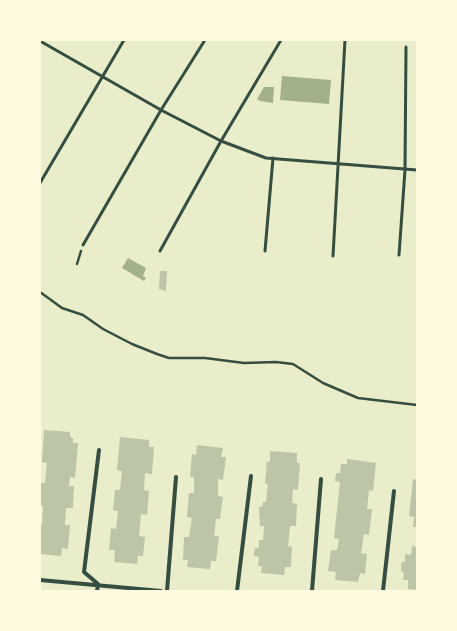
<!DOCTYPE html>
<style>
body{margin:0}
#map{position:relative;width:457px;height:631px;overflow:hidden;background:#e9edc9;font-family:Rubik,sans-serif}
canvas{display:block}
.frame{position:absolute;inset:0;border:41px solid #fefae0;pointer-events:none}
</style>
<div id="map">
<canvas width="457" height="631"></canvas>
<div class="frame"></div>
</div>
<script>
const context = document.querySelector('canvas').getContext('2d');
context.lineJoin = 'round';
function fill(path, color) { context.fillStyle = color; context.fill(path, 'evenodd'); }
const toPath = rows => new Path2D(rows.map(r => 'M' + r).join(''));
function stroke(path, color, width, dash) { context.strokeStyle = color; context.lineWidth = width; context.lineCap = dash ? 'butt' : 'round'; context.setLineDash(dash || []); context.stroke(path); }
const water = toPath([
 [282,76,331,80,329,104,280,100],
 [264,87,274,87,273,103,260,101,257,99],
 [128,258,146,268,143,276,146,278,144,281,122,268]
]);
const building = toPath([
 [160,271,167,271,166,291,159,289],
 [44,430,70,432,70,437,73,438,73,443,78,443,75,478,70,477,69,486,74,486,73,508,66,508,65,525,70,525,68,549,62,548,61,556,40,554,40,525,42,525,43,506,40,505,40,489,41,483,45,483,47,463,42,462],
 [120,437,149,440,149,447,154,447,152,474,145,473,144,490,149,491,147,515,141,514,139,536,145,537,143,556,138,556,137,564,114,562,115,550,109,550,111,528,116,529,118,511,113,510,115,490,120,490,122,471,117,470],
 [197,445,223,448,221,457,226,457,223,480,218,479,218,496,223,497,220,519,216,519,214,536,219,536,216,561,211,561,210,569,187,567,188,560,183,560,184,537,189,537,192,518,187,517,189,493,194,493,194,477,190,477,192,454,196,455],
 [270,451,297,453,297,463,300,463,298,490,293,489,292,503,297,504,296,526,290,526,288,546,292,547,291,567,285,567,284,575,261,573,262,566,258,566,259,557,254,556,255,548,259,548,259,540,263,540,264,526,260,526,259,507,262,507,263,502,266,502,268,484,265,484,267,461,270,462],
 [347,459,376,463,373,491,369,490,367,509,372,509,369,535,364,534,361,553,367,554,365,574,360,573,358,582,335,580,336,572,328,571,331,550,337,550,339,539,334,538,340,482,335,481,336,473,340,473,341,464,347,464],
 [413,479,417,480,417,527,413,527,414,517,409,516],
 [412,546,417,547,417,590,408,589,408,580,403,580,404,573,401,571,401,563,405,561,405,554,411,555]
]);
const path = toPath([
 [77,264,81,251],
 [40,292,62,308,83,315,103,329,132,344,157,354,169,358,205,358,244,363,276,362,293,364,323,383,358,398,417,405]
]);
const service = toPath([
 [40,41,161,110,221,141,266,158,417,170],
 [40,183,124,40],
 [83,245,161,110,205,40],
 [160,251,221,141,281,40],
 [265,251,273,158],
 [399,255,405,170,406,47],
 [333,256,345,40]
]);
const minor = toPath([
 [40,580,161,591],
 [97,591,98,584,84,572,99,450],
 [167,591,176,477],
 [237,591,251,476],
 [312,591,321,479],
 [383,591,394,491]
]);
fill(water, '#a3b18a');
fill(building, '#bcc5a7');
stroke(path, '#344e41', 2.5);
stroke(service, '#344e41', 3);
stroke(minor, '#344e41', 4);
</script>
